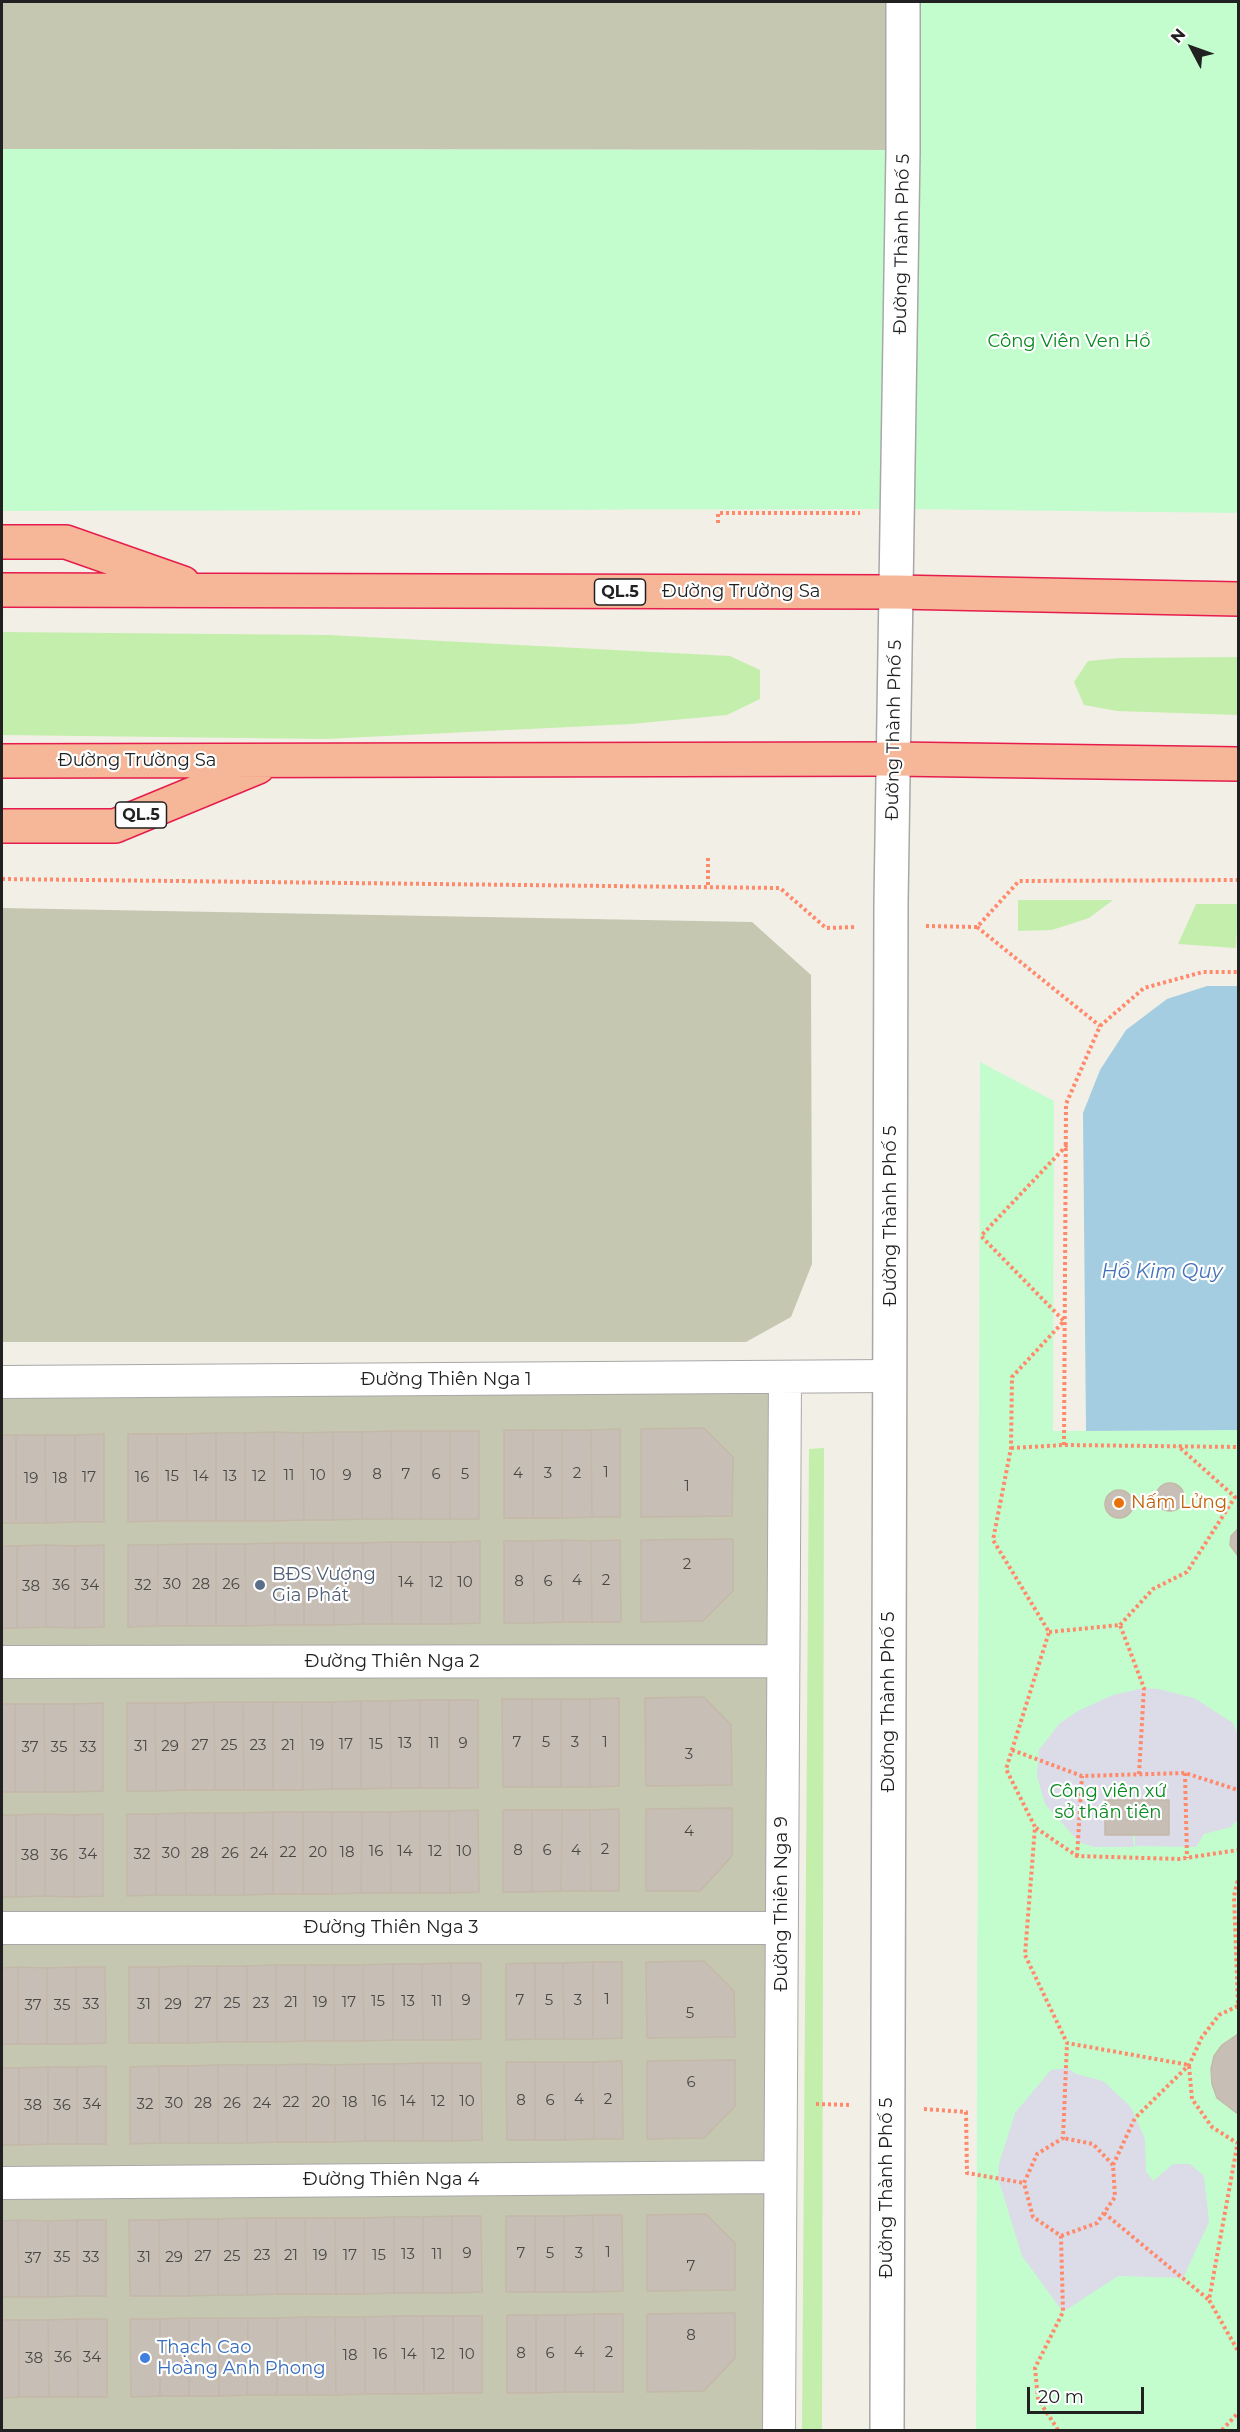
<!DOCTYPE html>
<meta charset="utf-8">
<style>
body{margin:0}
#map{position:relative;width:1240px;height:2432px;overflow:hidden;background:#f2efe7;font-family:Montserrat,sans-serif}
canvas{display:block}
.frame{position:absolute;inset:0;border:3px solid #212121;pointer-events:none}
.north{position:absolute;left:1162px;top:18px;width:60px;height:60px;-webkit-text-stroke:4px #fff;paint-order:stroke;rotate:311deg;font-size:16px;font-weight:700;line-height:24px;text-align:center;color:#212121}
.north::after{content:'';display:block;margin:auto;width:21px;height:27px;background:#212121;clip-path:polygon(50% 0,100% 100%,50% 72%,0 100%)}
.scale{position:absolute;left:1027px;top:2387px;width:117px;height:27px;box-sizing:border-box;border:3px solid #212121;border-top:0;padding-left:8px;font-size:18px;line-height:21px;white-space:nowrap;color:#212121;-webkit-text-stroke:4px #fff;paint-order:stroke}
</style>
<div id="map">
<canvas width="1240" height="2432"></canvas>
<div class="frame"></div>
<div class="north">N</div>
<div class="scale">20 m</div>
</div>
<script>
const context = document.querySelector('canvas').getContext('2d');
context.lineJoin = 'round';
function fill(path, color) { context.fillStyle = color; context.fill(path, 'evenodd'); }
const toPath = rows => new Path2D(rows.map(r => 'M' + r).join(''));
function stroke(path, color, width, dash) { context.strokeStyle = color; context.lineWidth = width; context.lineCap = dash ? 'butt' : 'round'; context.setLineDash(dash || []); context.stroke(path); }
function drawText(font, color, halo, rows, align = 'center') {
  context.font = font + ' Montserrat,sans-serif'; context.lineWidth = 4.5; context.setLineDash([]); context.textBaseline = 'middle'; context.strokeStyle = halo; context.fillStyle = color; for (const [text, x, y, turn = 0] of rows) {
    context.save(); context.translate(x, y); context.rotate((+turn || 0) * Math.PI / 180); context.textAlign = isNaN(turn) ? turn : align; if (halo) context.strokeText(text, 0, 0); context.fillText(text, 0, 0); context.restore();
  }
}
const construction = toPath([
 [2,2,903,2,903,150,2,149],
 [2,908,752,922,811,975,812,1264,791,1317,746,1342,2,1342],
 [785,1378,779,2430,2,2430,2,1382]
]);
const grass = toPath([
 [2,632,328,635,730,656,760,670,760,699,727,715,631,724,325,739,2,735],
 [1238,657,1238,715,1117,711,1084,705,1074,682,1088,661,1120,658],
 [1018,900,1113,900,1089,918,1052,930,1018,931],
 [1196,904,1238,904,1236,948,1178,944],
 [824,1448,822,2430,802,2430,809,1449]
]);
const park = toPath([
 [903,2,1238,2,1238,513,898,509,2,511,2,149,903,150],
 [980,1062,1054,1101,1053,1431,1238,1430,1238,2430,976,2430]
]);
const plaza = toPath([
 [1144,1688,1158,1689,1194,1698,1233,1723,1238,1736,1238,1819,1231,1827,1204,1834,1196,1847,1135,1846,1135,1835,1169,1835,1169,1800,1105,1800,1105,1834,1133,1835,1134,1847,1094,1847,1079,1842,1045,1804,1037,1776,1039,1750,1060,1723,1078,1711,1113,1695],
 [1067,2068,1076,2074,1103,2081,1131,2107,1145,2139,1146,2171,1153,2181,1173,2164,1190,2164,1204,2176,1209,2222,1183,2278,1118,2276,1063,2312,1022,2256,998,2178,999,2164,1015,2113,1051,2070]
]);
const water = toPath([
 [1207,986,1238,986,1238,1430,1086,1431,1083,1113,1100,1070,1126,1030,1167,999]
]);
const building = toPath([
 [704,1428,733,1457,732,1516,641,1517,641,1429,704,1428],
 [620,1429,620,1517,592,1517,591,1430,620,1429],
 [504,1430,533,1430,533,1518,504,1518,504,1430],
 [533,1430,562,1430,562,1518,533,1518,533,1430],
 [562,1430,591,1430,592,1517,562,1518,562,1430],
 [391,1431,421,1431,421,1519,392,1519,391,1431],
 [391,1431,392,1519,362,1519,362,1432,391,1431],
 [421,1431,450,1431,450,1519,421,1519,421,1431],
 [450,1431,479,1431,479,1519,450,1519,450,1431],
 [274,1432,303,1433,304,1520,274,1521,274,1432],
 [274,1432,274,1521,245,1521,245,1433,274,1432],
 [333,1432,362,1432,362,1519,333,1520,333,1432],
 [333,1432,333,1520,304,1520,303,1433,333,1432],
 [216,1433,245,1433,245,1521,216,1521,216,1433],
 [216,1433,216,1521,187,1521,186,1434,216,1433],
 [104,1434,104,1522,75,1522,75,1435,104,1434],
 [128,1434,157,1434,157,1521,128,1522,128,1434],
 [157,1434,186,1434,187,1521,157,1521,157,1434],
 [2,1435,16,1435,16,1523,2,1523,2,1435],
 [16,1435,45,1435,46,1523,16,1523,16,1435],
 [45,1435,75,1435,75,1522,46,1523,45,1435],
 '1156 1497a14 14 0 1 1 28 0a14 14 0 1 1-28 0Z',
 '1105 1504a14 14 0 1 1 28 0a14 14 0 1 1-28 0Z',
 [1238,1529,1238,1556,1230,1545,1231,1536,1238,1529],
 [733,1539,733,1591,703,1621,641,1622,641,1540,733,1539],
 [562,1540,563,1622,534,1623,533,1541,562,1540],
 [562,1540,591,1541,592,1622,563,1622,562,1540],
 [620,1540,621,1622,592,1622,591,1541,620,1540],
 [480,1541,480,1623,451,1624,451,1542,480,1541],
 [504,1541,533,1541,534,1623,504,1623,504,1541],
 [391,1542,392,1624,363,1624,363,1543,391,1542],
 [391,1542,421,1542,421,1624,392,1624,391,1542],
 [421,1542,451,1542,451,1624,421,1624,421,1542],
 [274,1543,275,1625,246,1626,245,1544,274,1543],
 [274,1543,304,1543,304,1625,275,1625,274,1543],
 [304,1543,333,1543,334,1625,304,1625,304,1543],
 [333,1543,363,1543,363,1624,334,1625,333,1543],
 [187,1544,187,1626,157,1626,158,1545,187,1544],
 [187,1544,216,1544,216,1626,187,1626,187,1544],
 [216,1544,245,1544,246,1626,216,1626,216,1544],
 [46,1545,46,1627,17,1628,17,1546,46,1545],
 [46,1545,75,1546,75,1628,46,1627,46,1545],
 [104,1545,104,1627,75,1628,75,1546,104,1545],
 [128,1545,158,1545,157,1626,128,1627,128,1545],
 [2,1546,17,1546,17,1628,2,1628,2,1546],
 [704,1697,731,1725,732,1785,646,1786,645,1698,704,1697],
 [619,1698,619,1786,590,1787,590,1699,619,1698],
 [502,1699,532,1699,532,1787,503,1787,502,1699],
 [532,1699,561,1699,561,1787,532,1787,532,1699],
 [561,1699,590,1699,590,1787,561,1787,561,1699],
 [420,1700,449,1700,449,1788,420,1788,420,1700],
 [420,1700,420,1788,391,1788,390,1701,420,1700],
 [449,1700,478,1700,478,1788,449,1788,449,1700],
 [361,1701,390,1701,391,1788,361,1789,361,1701],
 [361,1701,361,1789,332,1789,332,1702,361,1701],
 [214,1702,243,1702,244,1790,215,1790,214,1702],
 [214,1702,215,1790,185,1790,185,1703,214,1702],
 [243,1702,273,1702,273,1790,244,1790,243,1702],
 [273,1702,302,1702,303,1790,273,1790,273,1702],
 [302,1702,332,1702,332,1789,303,1790,302,1702],
 [103,1703,103,1791,74,1792,74,1704,103,1703],
 [127,1703,155,1703,156,1791,127,1791,127,1703],
 [155,1703,185,1703,185,1790,156,1791,155,1703],
 [2,1704,15,1704,15,1792,2,1792,2,1704],
 [15,1704,44,1704,45,1792,15,1792,15,1704],
 [44,1704,74,1704,74,1792,45,1792,44,1704],
 [1105,1800,1169,1800,1169,1835,1105,1835,1105,1800],
 [732,1808,732,1856,700,1891,646,1891,646,1809,732,1808],
 [619,1809,619,1891,591,1891,590,1810,619,1809],
 [478,1810,479,1892,450,1893,449,1811,478,1810],
 [503,1810,532,1810,532,1892,503,1892,503,1810],
 [532,1810,562,1810,561,1891,532,1892,532,1810],
 [562,1810,590,1810,591,1891,561,1891,562,1810],
 [420,1811,420,1893,391,1893,390,1812,420,1811],
 [420,1811,449,1811,450,1893,420,1893,420,1811],
 [273,1812,273,1894,244,1895,244,1813,273,1812],
 [273,1812,303,1812,303,1894,273,1894,273,1812],
 [303,1812,332,1812,332,1894,303,1894,303,1812],
 [332,1812,362,1812,361,1893,332,1894,332,1812],
 [362,1812,390,1812,391,1893,361,1893,362,1812],
 [185,1813,186,1895,156,1895,156,1814,185,1813],
 [185,1813,215,1813,215,1895,186,1895,185,1813],
 [215,1813,244,1813,244,1895,215,1895,215,1813],
 [45,1814,45,1896,16,1897,16,1815,45,1814],
 [45,1814,74,1815,74,1897,45,1896,45,1814],
 [103,1814,103,1896,74,1897,74,1815,103,1814],
 [127,1814,156,1814,156,1895,127,1896,127,1814],
 [2,1815,16,1815,16,1897,2,1897,2,1815],
 [704,1961,734,1991,735,2037,647,2038,646,1962,704,1961],
 [593,1962,622,1962,622,2038,593,2039,593,1962],
 [593,1962,593,2039,564,2039,563,1963,593,1962],
 [451,1963,481,1963,481,2039,452,2040,451,1963],
 [451,1963,452,2040,423,2040,422,1964,451,1963],
 [535,1963,535,2039,506,2040,506,1964,535,1963],
 [535,1963,563,1963,564,2039,535,2039,535,1963],
 [393,1964,422,1964,423,2040,393,2040,393,1964],
 [393,1964,393,2040,364,2041,363,1965,393,1964],
 [276,1965,305,1965,305,2041,276,2042,276,1965],
 [276,1965,276,2042,247,2042,247,1966,276,1965],
 [305,1965,334,1965,334,2041,305,2041,305,1965],
 [334,1965,363,1965,364,2041,334,2041,334,1965],
 [188,1966,217,1966,217,2042,188,2043,188,1966],
 [188,1966,188,2043,159,2043,159,1967,188,1966],
 [217,1966,247,1966,247,2042,217,2042,217,1966],
 [18,1967,47,1968,47,2044,18,2044,18,1967],
 [18,1967,18,2044,2,2044,2,1968,18,1967],
 [76,1967,105,1967,106,2043,76,2044,76,1967],
 [76,1967,76,2044,47,2044,47,1968,76,1967],
 [129,1967,159,1967,159,2043,129,2043,129,1967],
 [1238,2034,1238,2114,1217,2098,1212,2084,1211,2069,1214,2056,1222,2045,1238,2034],
 [735,2060,735,2106,704,2138,647,2139,647,2061,735,2060],
 [622,2061,623,2139,594,2139,593,2062,622,2061],
 [506,2062,535,2062,535,2140,507,2140,506,2062],
 [535,2062,564,2062,565,2140,535,2140,535,2062],
 [564,2062,593,2062,594,2139,565,2140,564,2062],
 [423,2063,423,2141,394,2141,394,2064,423,2063],
 [423,2063,452,2063,452,2141,423,2141,423,2063],
 [452,2063,481,2063,482,2140,452,2141,452,2063],
 [306,2064,306,2142,277,2142,276,2065,306,2064],
 [306,2064,335,2065,335,2142,306,2142,306,2064],
 [364,2064,365,2141,335,2142,335,2065,364,2064],
 [364,2064,394,2064,394,2141,365,2141,364,2064],
 [218,2065,218,2143,189,2143,188,2066,218,2065],
 [218,2065,247,2065,247,2143,218,2143,218,2065],
 [247,2065,276,2065,277,2142,247,2143,247,2065],
 [106,2066,106,2144,77,2144,77,2067,106,2066],
 [159,2066,160,2143,130,2144,130,2067,159,2066],
 [159,2066,188,2066,189,2143,160,2143,159,2066],
 [48,2067,48,2144,19,2145,19,2068,48,2067],
 [48,2067,77,2067,77,2144,48,2144,48,2067],
 [2,2068,19,2068,19,2145,2,2145,2,2068],
 [706,2214,735,2243,735,2290,647,2291,647,2215,706,2214],
 [593,2215,622,2215,623,2291,594,2292,593,2215],
 [593,2215,594,2292,564,2292,564,2216,593,2215],
 [452,2216,481,2216,482,2292,452,2293,452,2216],
 [452,2216,452,2293,423,2293,423,2217,452,2216],
 [506,2216,535,2216,535,2292,506,2292,506,2216],
 [535,2216,564,2216,564,2292,535,2292,535,2216],
 [394,2217,423,2217,423,2293,394,2293,394,2217],
 [394,2217,394,2293,364,2294,364,2218,394,2217],
 [247,2218,276,2218,277,2294,247,2295,247,2218],
 [247,2218,247,2295,218,2295,218,2219,247,2218],
 [276,2218,305,2218,306,2294,277,2294,276,2218],
 [305,2218,335,2218,336,2294,306,2294,305,2218],
 [335,2218,364,2218,364,2294,336,2294,335,2218],
 [188,2219,218,2219,218,2295,189,2296,188,2219],
 [188,2219,189,2296,160,2296,159,2220,188,2219],
 [18,2220,48,2221,48,2297,19,2297,18,2220],
 [18,2220,19,2297,2,2297,2,2221,18,2220],
 [77,2220,106,2220,106,2296,77,2296,77,2220],
 [77,2220,77,2296,48,2297,48,2221,77,2220],
 [129,2220,159,2220,160,2296,130,2296,129,2220],
 [735,2313,735,2358,704,2391,647,2392,647,2314,735,2313],
 [594,2314,623,2314,623,2392,594,2392,594,2314],
 [594,2314,594,2392,565,2392,565,2315,594,2314],
 [507,2315,536,2315,536,2393,507,2393,507,2315],
 [536,2315,565,2315,565,2392,536,2393,536,2315],
 [394,2316,395,2394,365,2394,365,2317,394,2316],
 [394,2316,423,2316,424,2394,395,2394,394,2316],
 [423,2316,453,2316,453,2393,424,2394,423,2316],
 [453,2316,482,2316,482,2393,453,2393,453,2316],
 [306,2317,307,2395,277,2395,277,2318,306,2317],
 [306,2317,335,2317,336,2395,307,2395,306,2317],
 [335,2317,365,2317,365,2394,336,2395,335,2317],
 [189,2318,189,2396,160,2396,160,2319,189,2318],
 [189,2318,218,2318,219,2396,189,2396,189,2318],
 [218,2318,248,2318,247,2395,219,2396,218,2318],
 [248,2318,277,2318,277,2395,247,2395,248,2318],
 [77,2319,107,2319,107,2397,78,2397,77,2319],
 [77,2319,78,2397,49,2397,48,2320,77,2319],
 [130,2319,160,2319,160,2396,131,2397,130,2319],
 [2,2320,19,2320,19,2397,2,2398,2,2320],
 [19,2320,48,2320,49,2397,19,2397,19,2320]
]);
const path = toPath([
 [718,523,718,513,860,513],
 [2,879,780,888,826,928,856,927],
 [708,885,708,858],
 [926,926,977,927,1019,881,1238,880],
 [977,927,1100,1026],
 [1067,1145,981,1236,1064,1321,1012,1377,1011,1448,993,1540,1049,1632,1006,1769,1035,1827,1025,1955,1067,2043,1189,2065],
 [1064,1445,1066,1104,1100,1026,1144,988,1203,972,1238,972],
 [1011,1448,1064,1445,1238,1447],
 [1120,1625,1153,1589,1187,1572,1235,1497,1178,1446],
 [1049,1632,1120,1625,1144,1688,1139,1774],
 [1012,1750,1082,1776,1185,1773,1238,1790],
 [1185,1773,1187,1858],
 [1036,1828,1077,1856,1179,1859,1238,1850],
 [1077,1856,1082,1776],
 [1189,2066,1192,2099,1212,2127,1237,2143],
 [816,2104,851,2105],
 [924,2109,966,2112,967,2173,1024,2183],
 [1238,2141,1209,2300,1238,2351],
 [1113,2165,1135,2118,1189,2065,1202,2037,1219,2015,1238,2006,1234,1896,1238,1879],
 [1104,2213,1209,2300],
 [1061,2236,1097,2223,1115,2197,1113,2165,1093,2144,1063,2138],
 [1058,2430,1038,2399,1035,2368,1063,2312,1061,2236,1033,2217,1024,2183,1037,2154,1063,2138,1067,2043],
 [1222,2430,1238,2413]
]);
const minor = toPath([
 [2,1382,890,1376],
 [2,1662,783,1661],
 [2,1928,781,1928],
 [2,2183,780,2177],
 [779,2430,785,1378]
]);
const tertiary = toPath([
 [887,2430,891,902,903,150,903,2]
]);
const trunk = toPath([
 [2,542,66,542,183,583],
 [2,590,896,592,1238,599],
 [2,761,894,759,1238,764],
 [2,826,115,826,258,767]
]);
const markers = [
 [1119,1503,6,"#e8710a"],
 [260,1585,6,"#5c6f8a"],
 [145,2358,6,"#3f7fe0"]
];
const numberNames = [
 ["1",606,1473],
 ["4",518,1474],
 ["3",548,1474],
 ["2",577,1474],
 ["8",377,1475],
 ["7",406,1475],
 ["6",436,1475],
 ["5",465,1475],
 ["11",289,1476],
 ["10",318,1476],
 ["9",347,1476],
 ["15",172,1477],
 ["14",201,1477],
 ["13",230,1477],
 ["12",259,1477],
 ["17",89,1478],
 ["16",142,1478],
 ["19",31,1479],
 ["18",60,1479],
 ["1",687,1487],
 ["2",687,1565],
 ["4",577,1581],
 ["2",606,1581],
 ["8",519,1582],
 ["6",548,1582],
 ["14",406,1583],
 ["12",436,1583],
 ["10",465,1583],
 ["30",172,1585],
 ["28",201,1585],
 ["26",231,1585],
 ["36",61,1586],
 ["34",90,1586],
 ["32",143,1586],
 ["38",31,1587],
 ["7",517,1743],
 ["5",546,1743],
 ["3",575,1743],
 ["1",605,1743],
 ["13",405,1744],
 ["11",434,1744],
 ["9",463,1744],
 ["17",346,1745],
 ["15",376,1745],
 ["27",200,1746],
 ["25",229,1746],
 ["23",258,1746],
 ["21",288,1746],
 ["19",317,1746],
 ["31",141,1747],
 ["29",170,1747],
 ["37",30,1748],
 ["35",59,1748],
 ["33",88,1748],
 ["3",689,1755],
 ["4",689,1832],
 ["2",605,1850],
 ["8",518,1851],
 ["6",547,1851],
 ["4",576,1851],
 ["16",376,1852],
 ["14",405,1852],
 ["12",435,1852],
 ["10",464,1852],
 ["22",288,1853],
 ["20",318,1853],
 ["18",347,1853],
 ["30",171,1854],
 ["28",200,1854],
 ["26",230,1854],
 ["24",259,1854],
 ["34",88,1855],
 ["32",142,1855],
 ["38",30,1856],
 ["36",59,1856],
 ["1",607,2000],
 ["9",466,2001],
 ["7",520,2001],
 ["5",549,2001],
 ["3",578,2001],
 ["15",378,2002],
 ["13",408,2002],
 ["11",437,2002],
 ["21",291,2003],
 ["19",320,2003],
 ["17",349,2003],
 ["27",203,2004],
 ["25",232,2004],
 ["23",261,2004],
 ["33",91,2005],
 ["31",144,2005],
 ["29",173,2005],
 ["37",33,2006],
 ["35",62,2006],
 ["5",690,2014],
 ["6",691,2083],
 ["4",579,2100],
 ["2",608,2100],
 ["8",521,2101],
 ["6",550,2101],
 ["16",379,2102],
 ["14",408,2102],
 ["12",438,2102],
 ["10",467,2102],
 ["22",291,2103],
 ["20",321,2103],
 ["18",350,2103],
 ["30",174,2104],
 ["28",203,2104],
 ["26",232,2104],
 ["24",262,2104],
 ["34",92,2105],
 ["32",145,2105],
 ["38",33,2106],
 ["36",62,2106],
 ["1",608,2253],
 ["9",467,2254],
 ["7",521,2254],
 ["5",550,2254],
 ["3",579,2254],
 ["13",408,2255],
 ["11",437,2255],
 ["23",262,2256],
 ["21",291,2256],
 ["19",320,2256],
 ["17",350,2256],
 ["15",379,2256],
 ["27",203,2257],
 ["25",232,2257],
 ["35",62,2258],
 ["33",91,2258],
 ["31",144,2258],
 ["29",174,2258],
 ["37",33,2259],
 ["7",691,2267],
 ["8",691,2336],
 ["4",579,2353],
 ["2",609,2353],
 ["8",521,2354],
 ["6",550,2354],
 ["16",380,2355],
 ["14",409,2355],
 ["12",438,2355],
 ["10",467,2355],
 ["18",350,2356],
 ["36",63,2358],
 ["34",92,2358],
 ["38",34,2359]
];
const shields = [
 [620,592,51],
 [141,815,51]
];
const shieldNames = [
 ["QL.5",620,592],
 ["QL.5",141,815]
];
const streetNames = [
 ["Đường Thành Phố 5",902,244,-89],
 ["Đường Trường Sa",741,592],
 ["Đường Thành Phố 5",894,730,-89],
 ["Đường Trường Sa",137,761],
 ["Đường Thành Phố 5",891,1216,-90],
 ["Đường Thiên Nga 1",446,1380],
 ["Đường Thiên Nga 2",392,1662],
 ["Đường Thành Phố 5",889,1702,-90],
 ["Đường Thiên Nga 9",782,1904,-90],
 ["Đường Thiên Nga 3",391,1928],
 ["Đường Thiên Nga 4",391,2180],
 ["Đường Thành Phố 5",887,2188,-90]
];
const parkNames = [
 ["Công Viên Ven Hồ",1069,342],
 ["Công viên xứ",1108,1792],
 ["sở thần tiên",1108,1813]
];
const foodNames = [
 ["Nấm Lửng",1131,1503]
];
const serviceNames = [
 ["BĐS Vượng",272,1575],
 ["Gia Phát",272,1596]
];
const shopNames = [
 ["Thạch Cao",157,2348],
 ["Hoàng Anh Phong",157,2369]
];
const waterNames = [
 ["Hồ Kim Quy",1162,1272]
];
fill(construction, '#c5c7b1');
fill(grass, '#c4eeab');
fill(park, '#c3fdce');
fill(plaza, '#dcdbe8');
fill(water, '#a5cde1');
fill(building, '#c7bfb6');
stroke(building, '#c4b8a8', 1.5);
stroke(minor, '#a8a8a8', 34);
stroke(tertiary, '#a8a8a8', 36);
stroke(trunk, '#e61d4c', 36);
stroke(path, '#ff8a6b', 4, [3, 3]);
stroke(minor, '#fff', 32);
stroke(tertiary, '#fff', 33);
stroke(trunk, '#f6b698', 33);
for (const [x, y, r, color] of markers) { const dot = new Path2D(); dot.arc(x, y, r, 0, 2 * Math.PI); context.fillStyle = color; context.fill(dot); stroke(dot, '#fff', 2); }
drawText('15px', '#4a4846', null, numberNames);
for (const [x, y, w] of shields) { const box = new Path2D(); box.roundRect(x - w / 2, y - 13, w, 26, 4.5); context.fillStyle = '#fff'; context.fill(box); stroke(box, '#212121', 1.5); }
drawText('bold 16px', '#212121', null, shieldNames);
drawText('18px', '#212121', '#fff', streetNames);
drawText('18px', '#05891f', '#fff', parkNames);
drawText('18px', '#c56008', '#fff', foodNames, 'left');
drawText('18px', '#4e5e75', '#fff', serviceNames, 'left');
drawText('18px', '#366cbe', '#fff', shopNames, 'left');
drawText('italic 20px', '#4672b8', '#fff', waterNames);
</script>
